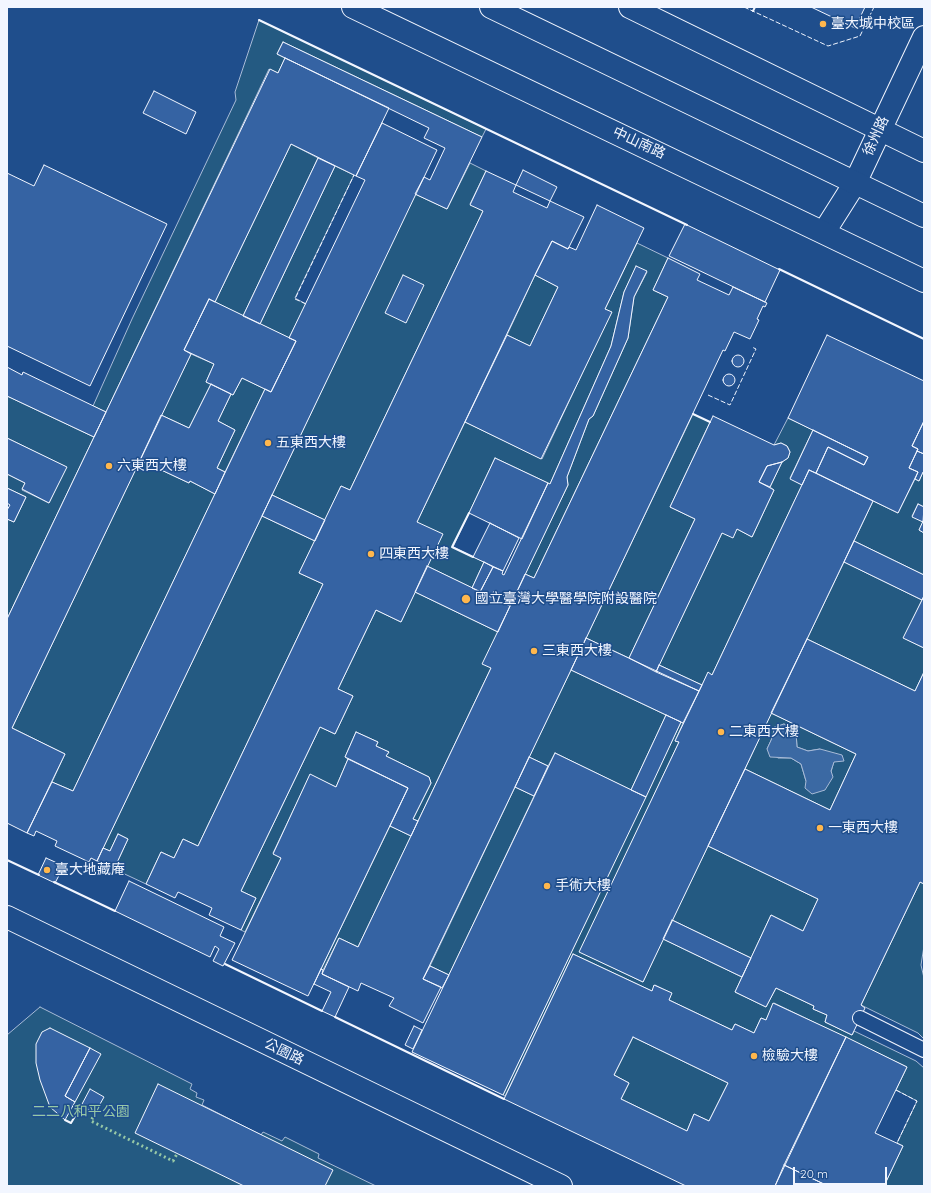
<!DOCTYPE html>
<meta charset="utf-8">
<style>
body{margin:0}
#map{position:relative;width:931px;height:1193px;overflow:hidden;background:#1f4e8c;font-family:Quicksand,sans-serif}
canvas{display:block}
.frame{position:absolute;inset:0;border:8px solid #f2f6ff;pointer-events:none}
.scale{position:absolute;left:793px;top:1167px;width:94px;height:18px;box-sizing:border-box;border:2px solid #f2f6ff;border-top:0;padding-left:5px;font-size:12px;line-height:14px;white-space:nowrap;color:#f2f6ff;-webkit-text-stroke:3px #1f4e8c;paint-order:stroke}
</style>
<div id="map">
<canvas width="931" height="1193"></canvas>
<div class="frame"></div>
<div class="scale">20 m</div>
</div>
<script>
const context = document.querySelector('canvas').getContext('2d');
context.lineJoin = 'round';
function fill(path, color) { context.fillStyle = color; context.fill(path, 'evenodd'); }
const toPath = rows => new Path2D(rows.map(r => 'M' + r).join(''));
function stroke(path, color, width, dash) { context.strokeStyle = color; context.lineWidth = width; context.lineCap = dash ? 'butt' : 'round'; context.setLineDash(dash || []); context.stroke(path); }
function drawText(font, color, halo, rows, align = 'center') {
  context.font = font + ' Quicksand,"Noto Sans TC",sans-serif'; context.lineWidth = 3; context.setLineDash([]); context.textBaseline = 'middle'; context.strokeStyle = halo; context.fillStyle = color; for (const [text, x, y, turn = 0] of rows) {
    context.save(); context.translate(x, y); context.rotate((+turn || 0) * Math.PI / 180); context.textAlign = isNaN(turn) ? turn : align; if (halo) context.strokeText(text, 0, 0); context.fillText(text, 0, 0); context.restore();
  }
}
const green = toPath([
 [259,20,486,129,482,137,283,42,277,54,285,58,278,73,269,69,106,412,93,406,132,319,236,100,235,92,259,20],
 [291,144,318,158,243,316,215,302,291,144],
 [470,163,486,171,470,204,483,211,350,490,341,486,325,520,272,495,415,194,447,209,470,163],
 [335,166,354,175,295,298,306,304,289,338,260,324,335,166],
 [637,243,668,258,653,290,668,297,534,578,525,574,568,485,567,477,589,419,593,416,628,338,634,297,647,272,636,267,624,292,611,346,550,484,495,458,453,547,484,562,472,588,427,566,417,522,465,422,542,459,611,312,605,309,637,243],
 [535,275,558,287,530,346,507,335,535,275],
 [191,354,214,364,206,382,211,384,189,428,161,415,191,354],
 [242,378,265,389,225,472,217,468,235,430,218,421,231,394,233,395,242,378],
 [7,396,94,437,7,619,7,519,14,522,26,497,7,488,7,474,25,483,22,490,49,503,66,467,7,438,7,396],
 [693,414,710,422,670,507,695,519,629,658,586,638,693,414],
 [788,418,813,430,790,478,802,485,712,675,708,673,702,685,659,665,722,533,737,529,752,537,774,490,770,487,782,462,788,458,790,452,787,446,781,443,774,445,788,418],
 [140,460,189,483,190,481,215,494,73,791,52,782,65,754,12,728,140,460],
 [923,472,924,473,924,507,918,504,912,516,923,522,919,530,924,533,924,575,854,541,873,501,898,513,915,479,919,481,923,472],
 [262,516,315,541,299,573,323,584,198,846,183,839,174,858,161,852,146,884,114,869,128,839,118,834,110,851,103,848,262,516],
 [844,562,922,600,904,638,924,648,924,672,915,691,807,639,844,562],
 [415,592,498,632,491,668,418,821,413,819,431,783,429,777,386,756,389,752,376,746,378,742,356,732,345,757,348,759,336,787,310,775,273,853,281,858,245,932,241,930,256,898,241,891,320,727,335,734,353,696,338,689,376,610,401,622,415,592],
 [571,670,666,715,631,790,555,753,548,766,529,757,571,670],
 [771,713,856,754,830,810,745,769,771,713],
 [796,732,797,747,808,751,820,749,834,761,831,772,806,781,801,764,791,758,778,758,767,749,773,736,796,732],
 [681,722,683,723,675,741,679,742,580,952,643,982,663,939,742,977,735,992,766,1007,776,988,814,1006,813,1009,827,1015,825,1022,852,1035,854,1031,916,1061,924,1068,924,1186,884,1186,903,1146,897,1143,917,1101,896,1090,907,1067,774,1003,766,1020,761,1018,754,1033,735,1024,732,1030,669,1000,671,993,655,985,652,991,573,954,505,1096,503,1095,681,722],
 [515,787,534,796,449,975,430,966,515,787],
 [390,826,411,836,358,947,339,938,323,970,321,969,390,826],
 [708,846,818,899,803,931,771,915,751,958,672,920,708,846],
 [920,882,924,884,924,946,921,965,924,978,924,1039,918,1033,861,1005,920,882],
 [40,1007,192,1084,190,1089,197,1093,196,1097,204,1100,202,1105,261,1135,263,1132,282,1141,285,1137,319,1154,318,1158,376,1186,7,1186,7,1035,40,1007],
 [633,1037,728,1083,709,1121,694,1114,687,1131,621,1099,629,1083,614,1075,633,1037]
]);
const water = toPath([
 [784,724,796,732,797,747,808,751,820,749,842,755,844,761,834,762,831,771,833,777,825,790,812,794,805,788,806,781,801,764,791,758,770,757,767,749,773,736,774,727,784,724]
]);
const building = toPath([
 [811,7,865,7,855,28,811,7],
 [283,42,482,137,447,209,415,194,424,177,430,180,445,148,424,138,429,128,277,54,283,42],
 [285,58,389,108,356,176,291,144,215,302,209,299,184,350,191,354,12,728,65,754,27,833,7,823,7,619,270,69,278,73,285,58],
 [154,91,196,112,186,134,143,113,154,91],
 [382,123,437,150,97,861,91,858,89,862,55,846,57,841,36,831,34,836,27,833,52,782,73,791,265,389,271,392,296,341,289,338,365,180,356,176,382,123],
 [318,158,335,166,260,324,243,316,318,158],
 [44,165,167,224,90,386,7,346,7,173,34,186,44,165],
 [523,170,557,187,550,201,516,185,523,170],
 [486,171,516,185,513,192,547,208,550,201,584,217,568,249,552,241,535,275,417,522,443,534,401,622,376,610,338,689,353,696,335,734,320,727,241,891,256,898,241,930,209,915,212,908,178,892,175,898,146,884,161,852,174,858,183,839,198,846,323,584,299,573,341,486,350,490,483,211,470,205,486,171],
 [597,205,644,228,605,309,612,312,541,459,465,422,507,335,530,346,558,287,535,275,552,241,568,249,569,247,576,250,597,205],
 [685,224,780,270,765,302,669,256,685,224],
 [668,258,700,274,697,280,729,295,733,287,767,303,765,307,763,306,757,319,759,320,750,339,734,332,725,351,723,350,571,670,423,979,441,987,423,1023,389,1006,394,998,361,983,358,991,322,974,339,938,358,947,491,668,482,664,513,600,525,574,534,578,668,297,653,290,668,258],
 [636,266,647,271,634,297,628,338,593,416,589,419,567,477,568,485,513,600,494,591,491,597,480,592,493,567,503,571,502,574,504,575,548,483,550,484,611,346,624,292,636,266],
 [403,275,424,285,406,323,385,313,403,275],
 [209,299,296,341,271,392,242,378,233,395,231,394,206,382,214,364,184,350,209,299],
 [827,335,924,381,924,421,912,446,918,449,909,468,918,472,898,513,816,473,828,447,864,465,868,457,788,418,827,335],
 '732 361a6 6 0 1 1 12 0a6 6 0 1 1-12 0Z',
 [7,367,22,375,23,372,106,412,94,437,7,396,7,367],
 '723 380a6 6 0 1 1 12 0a6 6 0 1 1-12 0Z',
 [211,384,231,394,218,421,235,430,217,468,225,472,215,494,190,481,189,483,140,460,161,415,189,428,211,384],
 [713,416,774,445,781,443,787,446,790,452,788,458,782,462,767,466,759,482,774,490,752,537,737,529,733,538,722,533,656,672,629,658,695,519,670,507,713,416],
 [924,421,924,454,917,451,918,449,912,446,924,421],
 [813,430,868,457,864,465,828,447,816,473,809,470,802,485,790,479,813,430],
 [7,438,67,467,49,503,22,489,25,483,7,474,7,438],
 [917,451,924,454,924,473,923,472,919,481,915,479,918,472,909,468,917,451],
 [495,458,548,483,522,539,469,513,495,458],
 [782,462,770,487,759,482,767,466,782,462],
 [809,470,873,501,643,982,579,952,679,742,675,741,702,685,708,672,712,675,809,470],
 [7,488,26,497,14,522,7,519,7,510,10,505,7,503,7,488],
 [272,495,325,520,315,541,262,516,272,495],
 [918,504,924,507,923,522,912,517,918,504],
 [924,519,924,533,919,530,924,519],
 [490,523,519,538,503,571,473,557,490,523],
 [854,541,924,575,924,596,922,600,844,562,854,541],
 [484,562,493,567,480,592,472,588,484,562],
 [427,566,510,606,498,632,415,592,427,566],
 [924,596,924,648,903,638,924,596],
 [586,638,699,691,683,723,571,670,586,638],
 [807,639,915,691,924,672,924,884,920,882,861,1005,865,1008,852,1035,825,1022,827,1015,813,1009,814,1006,776,988,766,1007,735,992,771,915,803,931,818,899,708,846,745,769,830,810,856,754,771,713,807,639],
 [659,665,702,685,699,691,656,672,659,665],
 [666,715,681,722,646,797,631,790,666,715],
 [356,732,378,742,376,746,389,752,386,756,429,777,431,783,413,819,418,821,411,836,390,826,408,788,345,757,356,732],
 [555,753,646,797,503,1095,412,1052,555,753],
 [529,757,548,766,534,796,515,787,529,757],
 [348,759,408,788,308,996,232,960,281,858,273,854,310,774,336,787,348,759],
 [118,834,128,839,114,869,97,861,103,848,110,851,118,834],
 [46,858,64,866,55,883,38,875,46,858],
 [129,881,224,927,220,936,235,943,223,966,213,961,219,949,215,946,210,957,115,911,129,881],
 [672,920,751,958,742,977,663,939,672,920],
 [573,954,652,991,654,985,672,993,669,1000,732,1030,735,1024,754,1033,761,1018,766,1020,773,1003,846,1037,775,1186,686,1186,504,1099,573,954],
 [633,1037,728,1083,709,1121,694,1114,687,1131,621,1099,629,1083,614,1075,633,1037],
 [430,966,449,975,442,988,423,979,430,966],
 [321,969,323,970,322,974,349,987,335,1017,322,1011,331,992,314,984,321,969],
 [414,1026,422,1030,413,1049,405,1045,414,1026],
 [50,1028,90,1048,65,1096,75,1102,65,1120,50,1107,40,1080,36,1063,36,1044,42,1032,50,1028],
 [846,1037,907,1067,875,1133,903,1146,884,1186,828,1186,784,1165,846,1037],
 [90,1048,101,1054,75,1102,65,1096,90,1048],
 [158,1084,333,1170,325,1186,244,1186,135,1133,158,1084],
 [90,1089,104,1097,95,1113,81,1106,90,1089],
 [784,1165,828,1186,775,1186,784,1165]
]);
const lane = toPath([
 [860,1018,924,1050]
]);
const street = toPath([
 [824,232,855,183,924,37]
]);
const secondary = toPath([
 [7,917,561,1186]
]);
const primary = toPath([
 [353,7,924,281],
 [491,7,924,216],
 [630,7,924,151]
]);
const hedge = toPath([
 [95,1113,91,1121,173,1161,177,1154]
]);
const fence = toPath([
 [744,7,828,46,860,36,874,7],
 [306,304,295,299,354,175],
 [708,395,730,405,756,349,752,347],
 [896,1090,917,1101,897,1143]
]);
const wall = toPath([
 [753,11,755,7],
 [259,20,687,225],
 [779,269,924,339],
 [693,414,710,422],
 [469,513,452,547,473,557],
 [7,860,39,875],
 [54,882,115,911],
 [225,964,322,1011],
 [335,1017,504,1099],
 [65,1120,71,1123,81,1106]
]);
const markers = [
 [823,24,4,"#ffb74d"],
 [268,443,4,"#ffb74d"],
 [109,466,4,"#ffb74d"],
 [371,554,4,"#ffb74d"],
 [466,599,5,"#ffb74d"],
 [534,651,4,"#ffb74d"],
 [721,732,4,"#ffb74d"],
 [820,828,4,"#ffb74d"],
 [47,870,4,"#ffb74d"],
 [547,886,4,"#ffb74d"],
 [754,1056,4,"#ffb74d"]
];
const poiNames = [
 ["臺大城中校區",831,24],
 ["五東西大樓",276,443],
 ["六東西大樓",117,466],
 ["四東西大樓",379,554],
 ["國立臺灣大學醫學院附設醫院",475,599],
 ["三東西大樓",542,651],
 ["二東西大樓",729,732],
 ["一東西大樓",828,828],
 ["臺大地藏庵",55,870],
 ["手術大樓",555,886],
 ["檢驗大樓",762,1056]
];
const streetNames = [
 ["徐州路",876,136,-65],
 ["中山南路",639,143,25],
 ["公園路",284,1052,26]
];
const parkNames = [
 ["二二八和平公園",81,1112]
];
fill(green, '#245a82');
stroke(green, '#a8bbd7', 1);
fill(water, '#3b69a3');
stroke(water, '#a8bbd7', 1);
fill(building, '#3563a3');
stroke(building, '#f2f6ff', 1);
stroke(lane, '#f2f6ff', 16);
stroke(street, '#f2f6ff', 24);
stroke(secondary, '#f2f6ff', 24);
stroke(primary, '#f2f6ff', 24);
stroke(lane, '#1f4e8c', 14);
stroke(street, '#1f4e8c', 22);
stroke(secondary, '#1f4e8c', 22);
stroke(primary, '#1f4e8c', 22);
stroke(hedge, '#97c8a6', 3, [2, 3]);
stroke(fence, '#f2f6ff', 1, [5, 2]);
stroke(wall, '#f2f6ff', 2);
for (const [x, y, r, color] of markers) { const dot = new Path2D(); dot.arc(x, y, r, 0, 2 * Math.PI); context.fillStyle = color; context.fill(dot); stroke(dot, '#1f4e8c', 1.5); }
drawText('14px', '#f2f6ff', '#1f4e8c', poiNames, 'left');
drawText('14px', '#f2f6ff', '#1f4e8c', streetNames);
drawText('14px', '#97c8a6', '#1f4e8c', parkNames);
</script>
